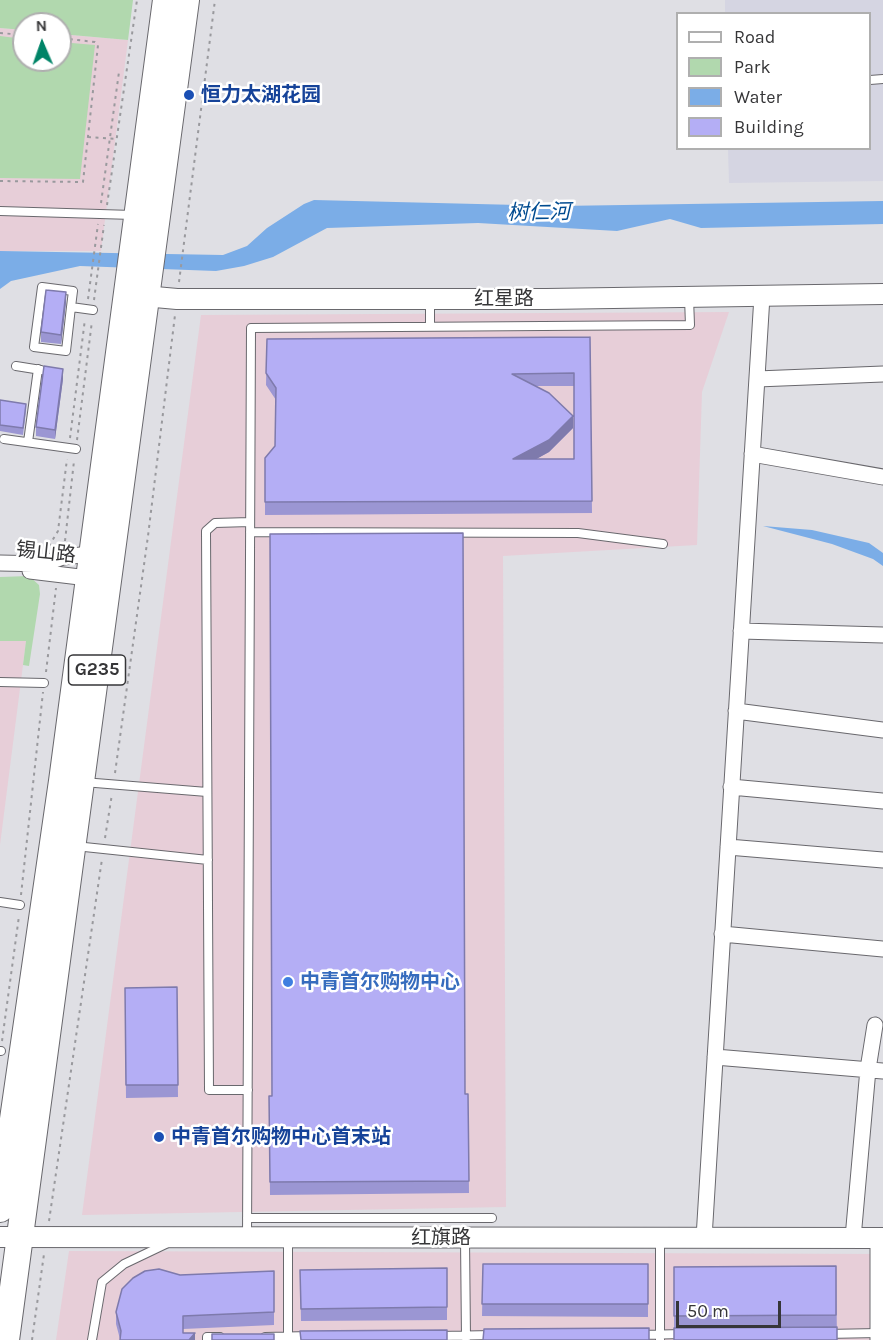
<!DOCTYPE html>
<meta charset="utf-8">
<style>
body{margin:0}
#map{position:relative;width:883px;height:1340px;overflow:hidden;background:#dfdfe4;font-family:Karla,sans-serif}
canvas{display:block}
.legend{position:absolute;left:676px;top:12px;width:195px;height:138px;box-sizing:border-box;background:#fff;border:2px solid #afafaf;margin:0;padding:8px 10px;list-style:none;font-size:18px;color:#363638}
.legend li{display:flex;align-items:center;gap:12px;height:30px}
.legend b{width:30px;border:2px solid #afafaf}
.north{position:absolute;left:12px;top:12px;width:60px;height:60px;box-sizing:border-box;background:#fff;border:2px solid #afafaf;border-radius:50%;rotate:358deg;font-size:16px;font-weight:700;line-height:24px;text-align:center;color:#363638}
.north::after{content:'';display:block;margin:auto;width:21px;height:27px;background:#008467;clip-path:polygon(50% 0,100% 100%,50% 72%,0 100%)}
.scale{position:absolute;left:676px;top:1301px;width:105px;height:27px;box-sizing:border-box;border:3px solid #363638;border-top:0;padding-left:8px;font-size:18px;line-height:21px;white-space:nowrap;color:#363638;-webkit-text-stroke:4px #fff;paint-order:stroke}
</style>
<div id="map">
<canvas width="883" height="1340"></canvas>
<ul class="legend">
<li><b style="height:8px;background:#fff"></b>Road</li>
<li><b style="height:16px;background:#b1d8ae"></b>Park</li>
<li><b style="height:16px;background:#7bade7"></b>Water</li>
<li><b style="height:16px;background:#b4aef5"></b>Building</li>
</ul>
<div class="north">N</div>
<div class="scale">50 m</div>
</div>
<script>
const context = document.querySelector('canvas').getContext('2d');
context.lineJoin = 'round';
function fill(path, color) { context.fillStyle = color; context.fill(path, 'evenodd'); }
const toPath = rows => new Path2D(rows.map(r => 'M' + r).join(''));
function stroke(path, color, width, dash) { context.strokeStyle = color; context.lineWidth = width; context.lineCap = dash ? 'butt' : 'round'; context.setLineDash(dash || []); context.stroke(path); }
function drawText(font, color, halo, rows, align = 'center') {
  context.font = font + ' Karla,"Noto Sans SC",sans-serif'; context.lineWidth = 5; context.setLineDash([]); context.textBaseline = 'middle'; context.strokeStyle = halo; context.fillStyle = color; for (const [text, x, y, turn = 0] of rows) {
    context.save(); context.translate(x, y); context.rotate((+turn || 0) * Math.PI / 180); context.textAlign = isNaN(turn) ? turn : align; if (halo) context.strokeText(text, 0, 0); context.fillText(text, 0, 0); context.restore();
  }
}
const commercial = toPath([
 [0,28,24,30,24,60,60,60,60,34,128,40,101,251,0,251],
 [729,312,702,392,697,545,503,556,506,1207,82,1215,201,315],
 [0,618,29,618,0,845],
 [69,1251,883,1254,883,1340,56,1340]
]);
const built = toPath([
 [725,0,883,0,883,181,729,183,728,149,870,148,870,14,725,13]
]);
const green = toPath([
 [0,0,133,0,128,40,60,34,60,24,24,24,24,30,0,28],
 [0,36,24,39,24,60,60,60,60,42,95,45,80,179,0,178],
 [29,576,39,585,40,594,29,666,23,665,26,641,0,641,0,577]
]);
const water = toPath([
 [314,200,559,206,883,201,883,224,701,228,670,219,617,231,478,223,327,228,273,257,244,266,216,271,80,266,11,281,0,289,0,251,223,255,247,246,267,228,304,204],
 [763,526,812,530,869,543,883,553,883,566,873,559,832,544]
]);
const path = toPath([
 [0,33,24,35],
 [88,137,117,139],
 [0,181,83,182,98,45,95,42,60,38],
 [101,203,119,72],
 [107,205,137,0],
 [179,282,215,0],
 [88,299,98,224],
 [94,300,104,225],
 [70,438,85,319],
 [77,440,92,321],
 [65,541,74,461],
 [49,546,58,531,67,459],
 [46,672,56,588],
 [115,773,148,536,175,315],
 [105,838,112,794],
 [21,895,43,692],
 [2,1041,19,916],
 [49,1221,102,859],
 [32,1340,44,1254]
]);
const service = toPath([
 [870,80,883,79],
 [0,211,133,215],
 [430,299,430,327],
 [71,307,66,351,34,347,42,287,73,291,71,307,93,310],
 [16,366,41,370],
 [4,439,76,449],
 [28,442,38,369],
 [250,532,578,533,663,544],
 [0,682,44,683],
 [83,782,207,792],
 [75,846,208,860],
 [0,902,20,905],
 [0,1051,1,1051],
 [248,1090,209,1090,206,531,215,523,250,522],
 [247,1218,492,1218],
 [247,1236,251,328,690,325,689,298],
 [465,1239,466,1338],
 [288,1240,288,1340],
 [660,1240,660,1340],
 [826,1334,878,1333],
 [640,1335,682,1334],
 [439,1336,493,1335],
 [265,1337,310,1336],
 [92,1340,102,1282,124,1264,168,1243],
 [207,1340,207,1337,220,1337]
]);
const minor = toPath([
 [757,379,883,374],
 [752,454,883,477],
 [0,563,44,564,63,557,90,554],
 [30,571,88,578],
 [741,631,883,635],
 [736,711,883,730],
 [731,787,883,801],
 [728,847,883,860],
 [722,934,883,949],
 [715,1057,883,1071],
 [704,1238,762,296],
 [853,1238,868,1069,875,1025],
 [878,1238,878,1340]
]);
const tertiary = toPath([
 [133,295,177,299,546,299,883,294],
 [0,1237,883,1238]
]);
const trunk = toPath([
 [0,1209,62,781,166,0],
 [6,1340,186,0]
]);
const wall = toPath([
 [66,302,61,344,41,342,41,332],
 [590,337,592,513,265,515,265,458,275,446,276,400,266,385,267,339],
 [536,386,574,386,574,459,536,459,549,452,573,428],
 [63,379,55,439,36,436,36,427],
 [0,400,26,410,23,435,0,431],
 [177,987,178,1097,126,1098,125,988],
 [465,1094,468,1094,469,1193,270,1195,269,1096],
 [483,1264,648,1264,648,1317,482,1316],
 [836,1266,837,1340,674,1340,674,1267],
 [447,1268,447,1320,301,1321,300,1270],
 [274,1271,274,1325,183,1329,183,1333,195,1340,120,1339,116,1324,116,1312,180,1275]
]);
const shadedWall = toPath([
 [66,292,66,302,61,344,61,335],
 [63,369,63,379,55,439,55,430],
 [573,416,573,428,549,452,513,472,513,459],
 [195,1333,195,1340,189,1340]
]);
const building = toPath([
 [46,290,66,292,61,335,41,332,46,290],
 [590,337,592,501,265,502,265,458,275,446,276,388,266,373,267,339,590,337],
 [574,373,574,459,513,459,549,440,573,416,549,393,512,374,574,373],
 [44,366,63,369,55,430,36,427,44,366],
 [0,400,26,404,23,428,0,425,0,400],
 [463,533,465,1094,468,1094,469,1181,270,1182,269,1096,272,1096,270,534,463,533],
 [177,987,178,1085,126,1085,125,988,177,987],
 [483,1264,648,1264,648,1304,482,1304,483,1264],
 [836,1266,836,1315,674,1316,674,1267,836,1266],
 [447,1268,447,1307,301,1309,300,1270,447,1268],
 [159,1269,180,1275,274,1271,274,1312,183,1316,183,1333,195,1333,189,1340,120,1340,121,1331,116,1312,122,1289,133,1278,145,1271,159,1269],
 [837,1327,837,1340,674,1340,674,1328,837,1327],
 [649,1328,649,1340,483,1340,484,1329,649,1328],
 [447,1330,447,1340,301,1340,300,1331,447,1330],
 [212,1334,274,1334,274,1340,212,1340,212,1334]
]);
const markers = [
 [189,95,6,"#1a4fb4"],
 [288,982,6,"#3f7fe0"],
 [159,1137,6,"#1a4fb4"]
];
const shields = [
 [97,670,57]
];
const shieldNames = [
 ["G235",97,670]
];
const transitNames = [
 ["恒力太湖花园",201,95],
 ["中青首尔购物中心首末站",171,1137]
];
const streetNames = [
 ["红星路",504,299],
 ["锡山路",46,553,6],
 ["红旗路",441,1238]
];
const shopNames = [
 ["中青首尔购物中心",300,982]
];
const waterNames = [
 ["树仁河",539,213,-1]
];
fill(commercial, '#e7ced8');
fill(built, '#d5d5e2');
fill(green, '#b1d8ae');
fill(water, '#7bade7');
stroke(service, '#69686d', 10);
stroke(minor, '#69686d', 17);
stroke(tertiary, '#69686d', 22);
stroke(trunk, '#69686d', 28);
stroke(path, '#99999d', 2, [3, 4.5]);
stroke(service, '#fff', 8);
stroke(minor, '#fff', 15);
stroke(tertiary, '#fff', 20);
stroke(trunk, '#fff', 26);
fill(wall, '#9b96d3');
fill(shadedWall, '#7e7aac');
fill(building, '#b4aef5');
stroke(building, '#7e7aac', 1.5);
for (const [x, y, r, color] of markers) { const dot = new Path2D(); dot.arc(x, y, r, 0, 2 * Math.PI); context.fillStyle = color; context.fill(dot); stroke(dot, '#fff', 2); }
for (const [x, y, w] of shields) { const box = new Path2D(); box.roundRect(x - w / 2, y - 15, w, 30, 4.5); context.fillStyle = '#fff'; context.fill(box); stroke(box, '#363638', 1.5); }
drawText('bold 18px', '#363638', null, shieldNames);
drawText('bold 20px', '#164399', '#fff', transitNames, 'left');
drawText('20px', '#363638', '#fff', streetNames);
drawText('bold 20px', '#366cbe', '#fff', shopNames, 'left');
drawText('italic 21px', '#004b90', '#fff', waterNames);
</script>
